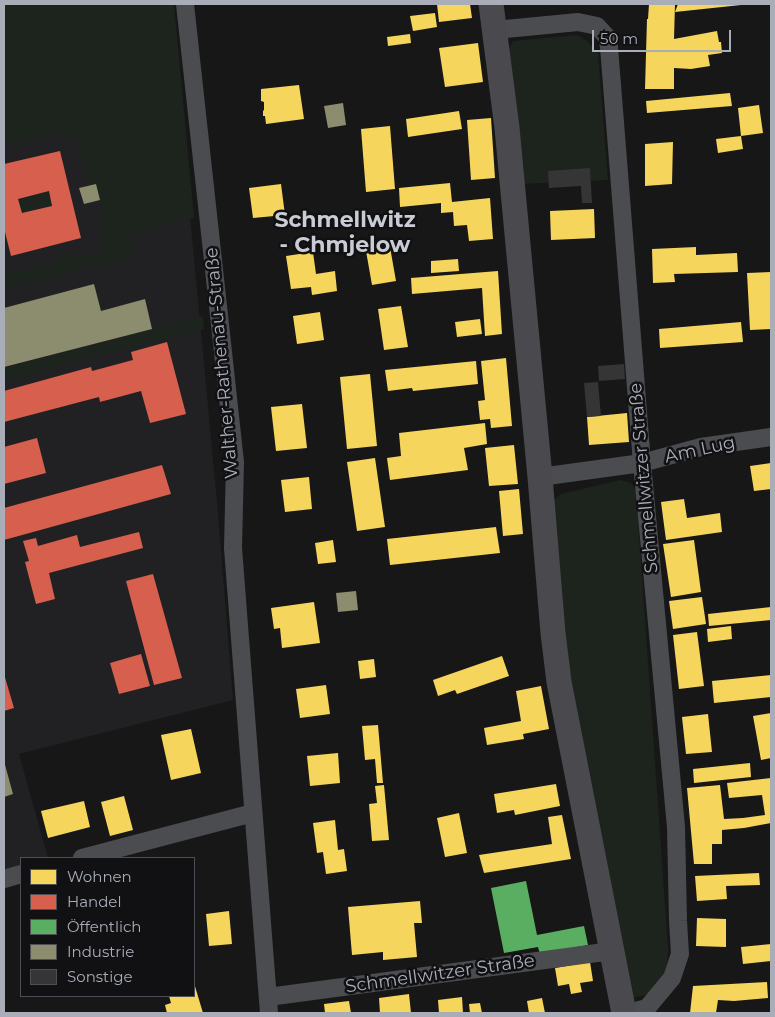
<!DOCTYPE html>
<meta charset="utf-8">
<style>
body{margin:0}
#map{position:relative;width:775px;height:1017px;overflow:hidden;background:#171717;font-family:Montserrat,sans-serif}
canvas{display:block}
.frame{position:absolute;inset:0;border:5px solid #a8adb8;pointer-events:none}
.legend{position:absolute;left:20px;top:857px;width:175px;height:140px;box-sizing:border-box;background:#111113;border:1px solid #4d4f55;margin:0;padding:6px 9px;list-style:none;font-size:15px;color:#a8adb8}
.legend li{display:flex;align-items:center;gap:10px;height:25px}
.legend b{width:25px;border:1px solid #4d4f55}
.scale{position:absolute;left:592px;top:30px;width:139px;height:22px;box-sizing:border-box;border:2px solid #a8adb8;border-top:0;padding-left:6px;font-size:15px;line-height:18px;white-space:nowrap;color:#a8adb8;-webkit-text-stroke:4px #111113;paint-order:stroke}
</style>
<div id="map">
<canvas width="775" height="1017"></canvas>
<div class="frame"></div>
<ul class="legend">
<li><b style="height:14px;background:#f6d55c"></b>Wohnen</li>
<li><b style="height:14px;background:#d6604d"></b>Handel</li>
<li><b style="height:14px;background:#5aae61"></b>Öffentlich</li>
<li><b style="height:14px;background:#8c8c6e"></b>Industrie</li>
<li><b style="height:14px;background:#353536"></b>Sonstige</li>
</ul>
<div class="scale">50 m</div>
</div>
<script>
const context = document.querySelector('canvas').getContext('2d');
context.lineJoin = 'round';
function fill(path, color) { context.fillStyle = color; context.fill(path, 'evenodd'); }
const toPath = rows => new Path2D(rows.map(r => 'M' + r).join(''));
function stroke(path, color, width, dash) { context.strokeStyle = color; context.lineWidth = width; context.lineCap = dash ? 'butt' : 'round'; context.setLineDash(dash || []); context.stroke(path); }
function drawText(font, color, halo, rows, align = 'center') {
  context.font = font + ' Montserrat,sans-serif'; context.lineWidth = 5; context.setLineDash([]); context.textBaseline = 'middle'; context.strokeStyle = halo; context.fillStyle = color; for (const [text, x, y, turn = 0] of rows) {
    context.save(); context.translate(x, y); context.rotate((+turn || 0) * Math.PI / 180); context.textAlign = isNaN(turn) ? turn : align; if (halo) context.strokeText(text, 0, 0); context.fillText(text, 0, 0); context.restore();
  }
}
const built = toPath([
 [4,4,170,4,217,502,233,700,19,754,48,858,21,858,21,868,4,872]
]);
const green = toPath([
 [4,4,174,4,194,218,129,234,134,256,4,290,4,276,59,261,53,257,71,252,77,257,103,250,96,221,104,218,96,184,87,186,74,134,61,138,55,133,21,141,19,148,14,149,9,144,4,145],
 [577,35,587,41,598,53,608,180,519,184,508,50,513,41],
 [49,191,52,206,22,213,18,199],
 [203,316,204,329,4,381,4,367],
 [621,480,631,483,636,491,668,948,667,972,653,993,633,998,568,678,551,503,561,494]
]);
const homes = toPath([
 [437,4,470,4,472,18,439,22],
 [649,4,675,4,674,39,717,31,719,42,721,42,722,53,708,55,710,66,691,69,674,68,674,89,645,89,647,19,648,19],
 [678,4,741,4,741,5,675,12],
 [435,13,437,27,413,31,410,16],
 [410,34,411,43,388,46,387,37],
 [478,43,483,82,445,87,439,48],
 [299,85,304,119,266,124,265,116,263,116,263,111,264,110,264,102,261,101,261,89],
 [730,93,732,106,647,113,646,101],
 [759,105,763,133,741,136,738,108],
 [459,111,462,129,408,137,406,119],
 [491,118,495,178,471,180,467,120],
 [390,126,395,189,366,192,361,129],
 [741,136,743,149,718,153,716,139],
 [673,142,672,184,645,186,645,144],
 [450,183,452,202,490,198,493,239,469,241,467,225,454,226,453,212,441,213,441,203,400,207,399,188],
 [281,184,285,215,253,218,249,188],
 [594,209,595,238,551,240,550,211],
 [390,247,396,281,372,285,366,251],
 [696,247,696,255,737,253,738,272,674,274,675,282,653,283,652,249],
 [313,252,316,274,335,271,337,291,312,295,311,287,291,289,286,256],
 [458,259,459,271,431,273,431,261],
 [498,271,502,334,485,336,482,288,412,294,411,278],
 [771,272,771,329,750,330,747,273],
 [401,306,408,347,384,350,378,309],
 [320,312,324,340,297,344,293,316],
 [480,319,482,334,457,337,455,322],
 [741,322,743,342,660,348,659,329],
 [506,358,512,426,491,428,490,419,480,420,478,401,485,400,481,361],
 [476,361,478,384,413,391,412,388,388,391,385,370],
 [370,374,377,446,347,449,340,377],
 [302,404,307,448,276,451,271,407],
 [627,413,629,442,589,445,587,417],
 [485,423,487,444,464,448,468,470,390,480,387,458,401,456,399,433],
 [514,445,518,484,489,486,485,448],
 [375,458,385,527,357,531,347,462],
 [771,463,771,489,754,491,750,466],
 [309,477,312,509,285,512,281,480],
 [519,489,523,534,503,536,499,491],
 [684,499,687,518,720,513,722,532,666,540,661,502],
 [496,527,500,553,390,565,387,539],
 [333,540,336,562,318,564,315,543],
 [694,540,701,592,671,597,663,544],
 [702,597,706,624,673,629,669,601],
 [314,602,320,643,282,648,280,628,274,629,271,608],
 [771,607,771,620,709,626,708,614],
 [731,626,732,639,708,642,707,629],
 [697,632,704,686,679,689,673,635],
 [502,656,509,676,457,694,455,690,438,696,433,680],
 [374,659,376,677,360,679,358,661],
 [771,675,771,697,714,703,712,681],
 [326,685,330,714,300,718,296,689],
 [541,686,549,729,523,734,524,739,487,745,484,728,521,721,516,691],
 [771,713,771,758,761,760,753,716],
 [708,714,712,752,686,754,682,717],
 [378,725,383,783,377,783,375,759,365,760,362,726],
 [191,729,201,773,171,780,161,735],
 [338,753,340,783,310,786,307,756],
 [750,763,751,777,694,783,693,769],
 [771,778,771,823,744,828,722,830,722,844,712,844,712,864,694,864,687,788,720,785,724,819,743,818,765,815,762,795,729,798,727,783],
 [556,784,560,806,515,815,514,810,497,813,494,794],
 [384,785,389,840,372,841,369,804,377,803,375,786],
 [124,796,133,830,110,836,101,802],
 [84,801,90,827,48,838,41,811],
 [459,813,467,853,445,857,437,818],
 [562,815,571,859,484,873,479,855,552,844,548,817],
 [335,820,338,850,344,849,347,871,326,874,323,852,317,853,313,823],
 [759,873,760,885,726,886,727,899,697,901,695,876],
 [420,901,422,923,414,923,417,957,383,960,383,952,352,955,348,907],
 [229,911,232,944,209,946,206,914],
 [697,918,726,919,726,947,696,946],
 [771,944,771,961,743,964,741,947],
 [590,962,593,981,580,983,582,992,571,994,569,984,558,986,555,968],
 [767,982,768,998,734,1001,718,1000,716,1013,690,1013,693,986],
 [194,983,203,1013,167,1013,165,1005,171,1003,169,996,194,996],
 [409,994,411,1013,380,1013,379,998],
 [462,997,463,1013,439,1013,438,1000],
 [542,998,545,1013,529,1013,527,1001],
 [349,1001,351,1013,325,1013,324,1004],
 [480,1003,482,1013,470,1013,469,1004]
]);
const shops = toPath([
 [60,151,81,238,11,256,4,228,4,164],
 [49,191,52,206,22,213,18,199],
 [167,342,186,414,150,423,141,391,100,402,99,397,4,422,4,391,91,367,92,371,133,360,131,352],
 [37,438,46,473,4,484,4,447],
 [162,465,171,494,4,540,4,508],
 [139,532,143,548,49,573,55,599,36,604,25,562,29,561,23,541,36,538,38,546,77,535,80,547],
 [153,574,182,678,154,685,126,581],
 [141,654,150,686,119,694,110,663],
 [4,674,14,708,4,711]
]);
const public = toPath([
 [526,881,537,935,584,926,588,945,540,954,538,947,504,953,491,888]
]);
const industry = toPath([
 [343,103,346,125,328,128,324,106],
 [96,184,100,200,84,204,79,188],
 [94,284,101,311,145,299,152,329,4,367,4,308],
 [356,591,358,610,338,612,336,593],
 [4,761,13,794,4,797]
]);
const building = toPath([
 [590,168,592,203,582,203,581,186,549,188,548,171],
 [624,364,625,379,599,381,598,366],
 [598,382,601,416,587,417,584,383]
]);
const street = toPath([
 [185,4,235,462,233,548,269,1013],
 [495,30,578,22,597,26,607,37,609,47,642,463,676,827,678,921,680,954,672,978,647,1008,628,1013],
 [540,477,642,463,701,447,771,437],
 [82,858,253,813],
 [4,879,21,874],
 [268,997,612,951]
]);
const secondary = toPath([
 [491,4,507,128,540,477,553,633,559,682,624,1013]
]);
const streetNames = [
 ["Walther-Rathenau-Straße",222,363,-95],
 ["Am Lug",700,450,-12],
 ["Schmellwitzer Straße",644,478,-95],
 ["Schmellwitzer Straße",440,974,-8]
];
const districtNames = [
 ["Schmellwitz",345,221],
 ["- Chmjelow",345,246]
];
fill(built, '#212123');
fill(green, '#1d241e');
fill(homes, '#f6d55c');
fill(shops, '#d6604d');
fill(public, '#5aae61');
fill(industry, '#8c8c6e');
fill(building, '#353536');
stroke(street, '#4b4c50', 18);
stroke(secondary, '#4a4a4e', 25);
drawText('18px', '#a8adb8', '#111113', streetNames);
drawText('bold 22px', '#c9ccd4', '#111113', districtNames);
</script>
